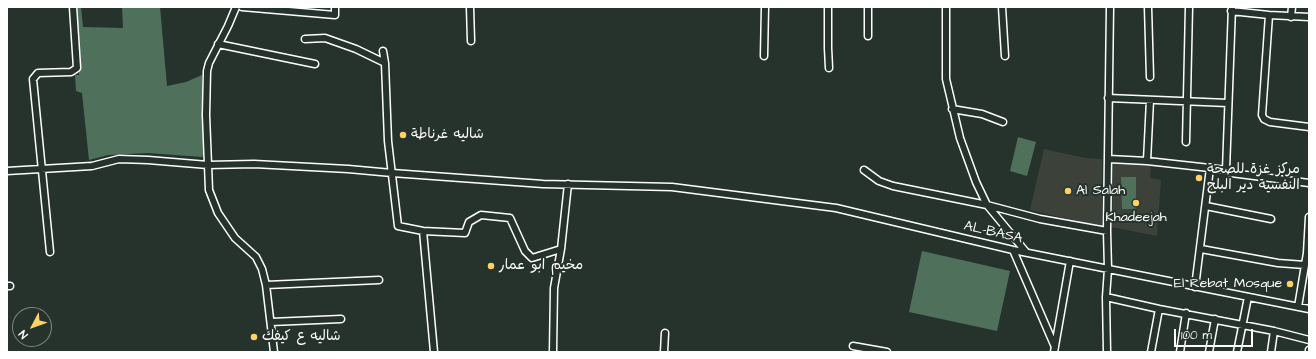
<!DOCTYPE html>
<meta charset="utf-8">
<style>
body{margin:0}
#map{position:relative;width:1316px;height:359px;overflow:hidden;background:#26332d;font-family:"Architects Daughter",sans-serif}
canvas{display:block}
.frame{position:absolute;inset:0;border:8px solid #fff;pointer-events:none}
.north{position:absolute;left:12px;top:307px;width:40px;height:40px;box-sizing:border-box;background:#26332d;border:1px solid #7d8581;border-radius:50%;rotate:229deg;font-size:11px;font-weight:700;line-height:16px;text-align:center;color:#fff}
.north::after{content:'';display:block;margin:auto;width:14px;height:18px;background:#ffd166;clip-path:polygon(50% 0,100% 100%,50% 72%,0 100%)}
.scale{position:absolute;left:1174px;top:329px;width:79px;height:18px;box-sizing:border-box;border:2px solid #fff;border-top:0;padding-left:5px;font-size:12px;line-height:14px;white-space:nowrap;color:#fff;-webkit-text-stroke:3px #26332d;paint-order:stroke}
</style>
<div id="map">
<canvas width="1316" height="359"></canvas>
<div class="frame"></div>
<div class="north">N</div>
<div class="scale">100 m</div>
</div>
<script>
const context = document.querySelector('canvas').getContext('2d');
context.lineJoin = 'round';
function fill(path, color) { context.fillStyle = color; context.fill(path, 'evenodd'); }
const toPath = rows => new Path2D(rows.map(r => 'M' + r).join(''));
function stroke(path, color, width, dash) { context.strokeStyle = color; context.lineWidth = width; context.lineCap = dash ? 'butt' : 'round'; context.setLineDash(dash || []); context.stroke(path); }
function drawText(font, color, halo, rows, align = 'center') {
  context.font = font + ' "Architects Daughter","Playpen Sans Arabic",sans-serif'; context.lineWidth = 4; context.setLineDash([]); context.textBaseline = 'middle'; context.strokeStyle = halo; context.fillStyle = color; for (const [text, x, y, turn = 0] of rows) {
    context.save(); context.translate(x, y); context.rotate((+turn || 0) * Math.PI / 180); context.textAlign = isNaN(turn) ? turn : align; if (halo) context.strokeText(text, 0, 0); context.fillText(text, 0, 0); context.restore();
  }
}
const built = toPath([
 [1044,149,1085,158,1102,159,1102,227,1030,210],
 [1113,162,1151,165,1150,178,1161,180,1157,236,1112,227]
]);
const green = toPath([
 [75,7,81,7,83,27,123,28,122,7,160,7,167,86,186,82,202,75,203,155,202,157,148,153,108,155,89,160,82,93,76,91,75,75,79,75],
 [1018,137,1036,142,1027,176,1010,171],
 [1121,177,1136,177,1136,209,1122,209],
 [922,251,1010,271,997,331,909,312]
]);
const minor = toPath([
 [236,7,228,26,209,63,207,71,206,115,209,190,218,213,235,238,256,257,262,269,266,285,274,352],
 [242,7,335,15,335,7],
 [470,7,471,41],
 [828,7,828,48,829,68],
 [946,7,946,79,960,138,976,182,987,205,1026,252],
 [1002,7,1005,56],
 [1148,7,1150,77],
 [1231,11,1269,15,1309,17],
 [1269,15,1262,115,1264,119,1270,122,1309,127],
 [1291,17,1292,7],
 [868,36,868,7],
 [305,39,325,38,356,49,385,63],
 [218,44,315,64],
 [383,51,385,63,388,141,398,226,423,231,465,233,469,222,481,215,510,218,525,251,532,258,561,249],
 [764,56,765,7],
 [1108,98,1228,103],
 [952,109,982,114,1003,122],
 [1186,142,1189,7],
 [1109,159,1147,161,1201,167,1226,170,1231,173,1309,183],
 [1147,161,1150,100],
 [864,170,879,181,893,186,987,205,1040,219,1107,231],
 [1226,170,1232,7],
 [7,171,92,166,119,159,148,160,208,165,254,164,348,169,392,173,543,184,672,187,836,208,1013,250,1309,309],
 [1206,206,1271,219],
 [423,231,434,352],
 [1201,249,1278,263,1305,265],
 [1013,250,1055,347],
 [50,252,33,79,38,73,71,72,77,68,73,7],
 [266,285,379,280],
 [7,286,10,286],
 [1195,287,1210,168],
 [1106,297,1159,309,1274,331,1309,340],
 [1298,307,1307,253,1309,217],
 [271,322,341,319],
 [853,346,887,352],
 [553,352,554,288,561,249,568,184],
 [664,352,665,333],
 [1054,352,1070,261],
 [1107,352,1106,297,1108,269,1107,231,1110,7],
 [1151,352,1159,309],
 [1180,352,1186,313],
 [1209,352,1215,319],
 [1237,352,1248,297],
 [1271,352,1274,331],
 [1309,352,1309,350]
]);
const markers = [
 [403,135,4,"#ffd166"],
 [1199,178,4,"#ffd166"],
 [1068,191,4,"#ffd166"],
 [1136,203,4,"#ffd166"],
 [491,266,4,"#ffd166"],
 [1290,284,4,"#ffd166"],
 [254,337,4,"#ffd166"]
];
const poiNames = [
 ["شاليه غرناطة",411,135],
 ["مركز غزة للصحة",1207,170],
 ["النفسية دير البلح",1207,186],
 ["Al Salah",1076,191],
 ["Khadeejah",1136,218,"center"],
 ["مخيم ابو عمار",499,266],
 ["El Rebat Mosque",1282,284,"right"],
 ["شاليه ع كيفك",262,337]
];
const streetNames = [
 ["AL-BASA",993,233,13]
];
fill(built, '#3c423a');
fill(green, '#4f715c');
stroke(minor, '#fff', 9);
stroke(minor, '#26332d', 6);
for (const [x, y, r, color] of markers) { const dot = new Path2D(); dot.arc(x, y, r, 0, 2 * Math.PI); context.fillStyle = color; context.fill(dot); stroke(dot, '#26332d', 1.5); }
drawText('14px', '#fff', '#26332d', poiNames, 'left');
drawText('14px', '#fff', '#26332d', streetNames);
</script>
